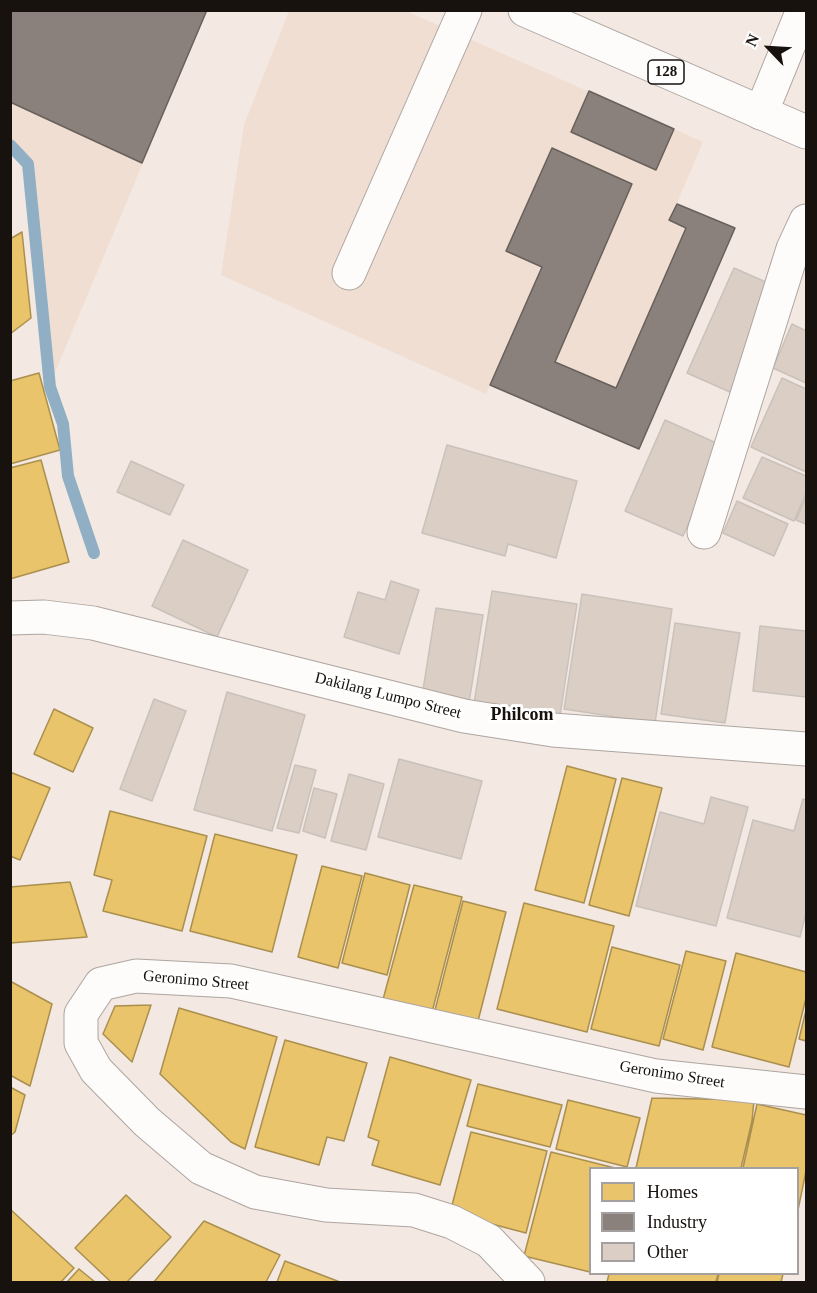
<!DOCTYPE html>
<style>
body{margin:0}
#map{position:relative;width:817px;height:1293px;overflow:hidden;background:#f3e8e2;font-family:Georgia,serif}
canvas{display:block}
.frame{position:absolute;inset:0;border:12px solid #18120e;pointer-events:none}
.legend{position:absolute;left:589px;top:1167px;width:210px;height:108px;box-sizing:border-box;background:#fff;border:2px solid #a3a09f;margin:0;padding:8px 10px;list-style:none;font-size:18px;color:#18120e}
.legend li{display:flex;align-items:center;gap:12px;height:30px}
.legend b{width:30px;border:2px solid #a3a09f}
.north{position:absolute;left:739px;top:18px;width:60px;height:60px;-webkit-text-stroke:4px #fff;paint-order:stroke;rotate:295deg;font-size:16px;font-weight:700;line-height:24px;text-align:center;color:#18120e}
.north::after{content:'';display:block;margin:auto;width:21px;height:27px;background:#18120e;clip-path:polygon(50% 0,100% 100%,50% 72%,0 100%)}
</style>
<div id="map">
<canvas width="817" height="1293"></canvas>
<div class="frame"></div>
<ul class="legend">
<li><b style="height:16px;background:#e9c46a"></b>Homes</li>
<li><b style="height:16px;background:#8a817c"></b>Industry</li>
<li><b style="height:16px;background:#dbcec4"></b>Other</li>
</ul>
<div class="north">N</div>
</div>
<script>
const context = document.querySelector('canvas').getContext('2d');
context.lineJoin = 'round';
function fill(path, color) { context.fillStyle = color; context.fill(path, 'evenodd'); }
const toPath = rows => new Path2D(rows.map(r => 'M' + r).join(''));
function stroke(path, color, width, dash) { context.strokeStyle = color; context.lineWidth = width; context.lineCap = dash ? 'butt' : 'round'; context.setLineDash(dash || []); context.stroke(path); }
function drawText(font, color, halo, rows, align = 'center') {
  context.font = font + ' Georgia,serif'; context.lineWidth = 6; context.setLineDash([]); context.textBaseline = 'middle'; context.strokeStyle = halo; context.fillStyle = color; for (const [text, x, y, turn = 0] of rows) {
    context.save(); context.translate(x, y); context.rotate((+turn || 0) * Math.PI / 180); context.textAlign = isNaN(turn) ? turn : align; if (halo) context.strokeText(text, 0, 0); context.fillText(text, 0, 0); context.restore();
  }
}
const built = toPath([
 [11,11,207,11,53,377,34,163,11,137],
 [289,11,406,11,703,142,677,203,735,228,639,449,490,385,486,394,221,275,244,125]
]);
const homes = toPath([
 [22,232,31,318,10,334,10,239,22,232],
 [39,373,60,450,10,464,10,381,39,373],
 [41,460,69,562,10,579,10,468,41,460],
 [54,709,93,728,73,772,34,754,54,709],
 [567,766,616,779,584,903,535,890,567,766],
 [10,772,50,788,20,860,10,856,10,772],
 [622,778,662,788,629,916,589,905,622,778],
 [110,811,207,836,182,931,103,911,112,880,94,875,110,811],
 [215,834,297,855,272,952,190,931,215,834],
 [322,866,362,876,338,968,298,957,322,866],
 [365,873,410,885,387,975,342,963,365,873],
 [70,882,87,937,10,943,10,887,70,882],
 [414,885,462,897,431,1016,382,1003,414,885],
 [463,901,506,912,478,1021,435,1010,463,901],
 [524,903,614,926,587,1032,497,1009,524,903],
 [612,947,680,965,659,1046,591,1029,612,947],
 [686,951,726,961,703,1050,663,1039,686,951],
 [736,953,806,972,806,998,789,1067,712,1047,736,953],
 [10,981,52,1004,30,1086,10,1075,10,981],
 [151,1005,132,1062,103,1034,115,1006,151,1005],
 [179,1008,277,1037,245,1149,231,1142,160,1074,179,1008],
 [806,1010,806,1041,799,1039,806,1010],
 [285,1040,367,1063,344,1141,327,1137,319,1165,255,1147,285,1040],
 [390,1057,471,1080,440,1185,372,1165,379,1141,368,1137,390,1057],
 [478,1084,562,1105,550,1147,467,1126,478,1084],
 [10,1087,25,1095,15,1132,10,1136,10,1087],
 [652,1098,754,1100,752,1121,741,1168,636,1168,652,1098],
 [568,1100,640,1118,627,1167,556,1149,568,1100],
 [757,1104,806,1115,806,1171,798,1210,798,1168,743,1168,757,1104],
 [471,1132,547,1151,526,1233,450,1213,471,1132],
 [551,1152,615,1168,590,1168,590,1272,524,1256,551,1152],
 [126,1195,171,1237,127,1282,111,1282,75,1248,126,1195],
 [10,1209,74,1268,61,1282,10,1282,10,1209],
 [204,1221,280,1255,266,1282,154,1282,204,1221],
 [285,1261,340,1282,277,1282,285,1261],
 [79,1269,95,1282,67,1282,79,1269],
 [609,1274,718,1274,716,1282,607,1282,609,1274],
 [719,1274,783,1274,781,1282,717,1282,719,1274]
]);
const industry = toPath([
 [10,10,207,10,142,163,10,102,10,10],
 [589,91,674,129,656,170,571,132,589,91],
 [552,148,632,184,555,362,616,388,686,228,669,220,677,204,735,228,639,449,490,385,542,267,506,251,552,148]
]);
const stream = toPath([
 [10,145,28,164,50,387,63,424,68,476,94,553]
]);
const building = toPath([
 [734,268,777,287,730,392,687,373,734,268],
 [792,324,806,331,806,383,773,368,792,324],
 [782,378,806,389,806,472,751,447,782,378],
 [665,420,723,446,683,536,625,511,665,420],
 [447,445,577,481,556,558,508,544,505,556,422,533,447,445],
 [762,457,806,476,806,493,794,521,743,498,762,457],
 [131,461,184,485,170,515,117,492,131,461],
 [806,497,806,524,796,520,806,497],
 [737,501,788,524,774,556,723,533,737,501],
 [183,540,248,570,217,637,152,606,183,540],
 [391,581,419,590,399,654,344,637,358,592,385,600,391,581],
 [492,591,577,604,560,716,474,703,492,591],
 [582,594,672,609,655,723,564,709,582,594],
 [436,608,483,615,469,703,422,696,436,608],
 [675,623,740,633,725,723,661,714,675,623],
 [760,626,806,631,806,697,753,691,760,626],
 [227,692,305,715,272,831,194,810,227,692],
 [154,699,186,711,152,801,120,789,154,699],
 [399,759,482,781,461,859,378,837,399,759],
 [295,765,316,770,299,833,277,828,295,765],
 [349,774,384,784,366,850,331,841,349,774],
 [314,788,337,794,325,838,303,831,314,788],
 [711,797,748,807,716,926,636,906,660,812,704,824,711,797],
 [803,799,806,800,806,913,800,937,727,918,753,820,794,831,803,799]
]);
const minor = toPath([
 [761,113,803,10],
 [349,273,465,10],
 [704,532,793,249,806,221],
 [10,618,44,617,93,623,464,716,553,730,806,749],
 [528,1282,489,1241,452,1222,414,1210,326,1205,255,1192,201,1168,147,1122,96,1070,81,1043,81,1014,101,984,136,976,231,981,656,1076,806,1092]
]);
const major = toPath([
 [525,10,806,132]
]);
const shields = [
 [666,72,36]
];
const shieldNames = [
 ["128",666,72]
];
const streetNames = [
 ["Dakilang Lumpo Street",388,696,14],
 ["Geronimo Street",196,981,5],
 ["Geronimo Street",672,1075,9]
];
const neighbourhoodNames = [
 ["Philcom",522,715]
];
fill(built, '#f1ded2');
fill(homes, '#e9c46a');
stroke(homes, '#aa8f4e', 1.5);
fill(industry, '#8a817c');
stroke(industry, '#68605b', 1.5);
stroke(stream, '#90afc4', 12);
fill(building, '#dbcec4');
stroke(building, '#c9c2bc', 1.5);
stroke(minor, '#ada5a0', 35);
stroke(major, '#ada5a0', 35);
stroke(minor, '#fdfcfb', 33);
stroke(major, '#fdfcfb', 33);
for (const [x, y, w] of shields) { const box = new Path2D(); box.roundRect(x - w / 2, y - 12, w, 24, 4.5); context.fillStyle = '#fff'; context.fill(box); stroke(box, '#18120e', 1.5); }
drawText('bold 15px', '#18120e', null, shieldNames);
drawText('16px', '#18120e', '#fff', streetNames);
drawText('bold 18px', '#18120e', '#fff', neighbourhoodNames);
</script>
